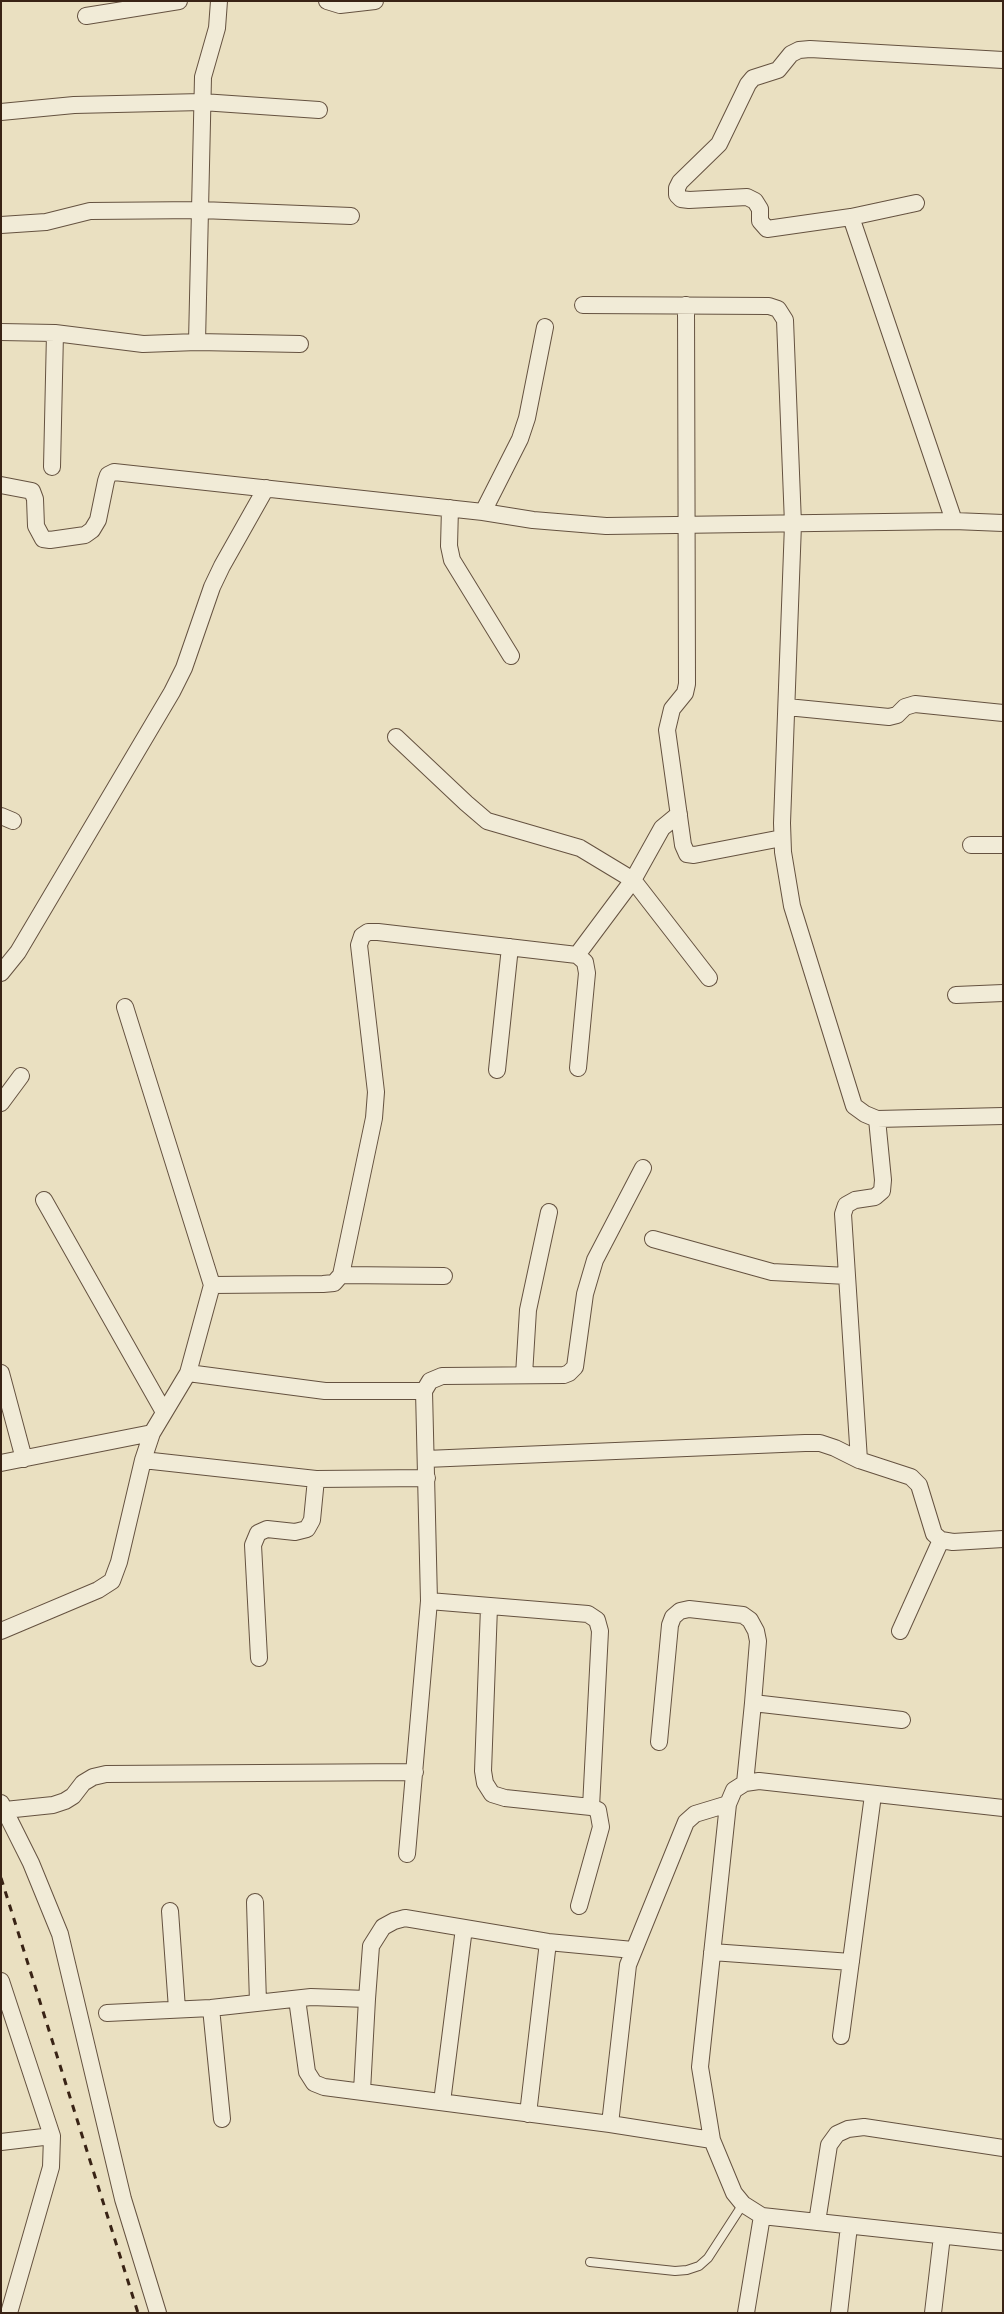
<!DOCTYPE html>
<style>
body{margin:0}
#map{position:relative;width:1004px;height:2314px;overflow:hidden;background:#eae0c1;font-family:"Libre Bodoni",serif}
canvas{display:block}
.frame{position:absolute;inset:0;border:2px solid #392315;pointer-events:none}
</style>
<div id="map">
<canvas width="1004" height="2314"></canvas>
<div class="frame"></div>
</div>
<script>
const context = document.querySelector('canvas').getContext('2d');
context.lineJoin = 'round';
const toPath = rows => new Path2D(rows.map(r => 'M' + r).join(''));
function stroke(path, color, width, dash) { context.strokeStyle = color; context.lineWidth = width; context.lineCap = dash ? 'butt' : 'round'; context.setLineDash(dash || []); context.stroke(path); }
const service = toPath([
 [590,2262,675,2271,687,2270,699,2266,708,2258,743,2204]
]);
const minor = toPath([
 [327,1,340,5,375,1],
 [86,16,179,1],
 [1,112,74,105,202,102,319,110],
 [916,203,851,217,767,229,760,221,760,209,755,201,747,197,689,200,681,199,677,195,677,188,680,182,719,144,748,84,753,78,778,70,791,54,799,50,810,49,1003,60],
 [851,217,954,521],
 [1,225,46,222,90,211,201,210,351,216],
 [583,305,769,306,778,309,785,320,793,524,782,823,783,852,792,906,854,1106,865,1114,877,1119,1003,1116],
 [686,305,687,684,685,693,672,709,667,730,683,845,687,854,694,855,782,838],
 [1,332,55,333,143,344,197,342,203,77,217,28,219,1],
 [197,342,300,344],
 [52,467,55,333],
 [1,485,32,491,35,499,36,526,43,539,50,540,85,535,92,530,98,520,106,481,108,475,114,472,483,512,533,520,606,526,954,521,1003,523],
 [450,508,449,546,452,560,511,656],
 [483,512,520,439,527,418,545,327],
 [787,707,889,717,897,715,905,707,915,704,1003,713],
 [396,737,466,803,487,821,580,848,633,880,709,978],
 [1,816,13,821],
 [971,845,1003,845],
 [577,955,585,962,587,973,578,1068],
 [1,973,18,952,172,692,184,668,212,587,222,566,266,488],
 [956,995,1003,993],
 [497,1070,510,947],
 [1,1103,21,1076],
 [44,1200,164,1412],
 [653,1239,772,1272,847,1276],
 [341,1275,444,1276],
 [212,1285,323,1284,334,1283,341,1275,374,1118,376,1092,359,945,362,936,368,932,378,932,577,955,633,880,662,828,679,814],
 [1,1373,24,1459],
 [188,1373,325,1391,424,1391],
 [524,1375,528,1310,549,1212],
 [426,1459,805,1443,820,1443,835,1448,859,1460,843,1214,846,1205,855,1200,875,1197,882,1191,883,1180,877,1119],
 [143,1460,316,1479,427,1478],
 [859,1460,911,1477,919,1485,934,1534,941,1540,953,1542,1003,1539],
 [1,1463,152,1433],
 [429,1601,588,1614,597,1620,600,1631,591,1807],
 [489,1607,483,1771,485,1783,492,1794,505,1798,591,1807,598,1810,601,1827,579,1906],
 [1,1631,98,1590,112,1581,119,1562,143,1460,152,1433,188,1373,212,1285,125,1007],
 [900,1631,941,1540],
 [259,1658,253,1545,258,1533,267,1529,295,1532,307,1529,312,1520,316,1479],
 [659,1742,670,1625,673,1617,680,1611,689,1609,743,1615,750,1620,756,1631,758,1641,753,1703],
 [745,1783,753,1703,902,1720],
 [1,1803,31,1863,60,1934,123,2199,158,2313],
 [728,1804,734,1790,745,1783,759,1781,1003,1808],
 [5,1810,53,1805,65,1801,73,1796,83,1783,93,1777,106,1774,415,1772],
 [407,1854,429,1601,424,1391,430,1381,442,1376,564,1375,569,1373,575,1367,585,1294,595,1260,643,1168],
 [255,1902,258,2003],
 [170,1911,177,2009],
 [712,1952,851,1962],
 [1,1981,52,2136,51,2167,9,2313],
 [297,1999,307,2072,314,2083,324,2087,610,2124,712,2140],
 [211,2008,222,2119],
 [107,2013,211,2008,311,1997,367,1999,371,1946,383,1927,394,1921,405,1918,548,1942,633,1950],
 [841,2036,873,1795],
 [362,2091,367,1999],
 [442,2102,464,1928],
 [528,2114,548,1942],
 [610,2124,628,1965,686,1822,695,1814,728,1804,700,2067,712,2140,734,2193,743,2204,762,2216,1003,2242],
 [1,2142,52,2136],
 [817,2222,829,2145,837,2134,848,2129,864,2127,1003,2148],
 [746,2313,762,2216],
 [839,2313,849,2226],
 [933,2313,942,2236]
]);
const rail = toPath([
 [1,1878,138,2313]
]);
stroke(service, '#655240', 10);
stroke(minor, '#655240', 18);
stroke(service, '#f1ebd7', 8);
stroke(minor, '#f1ebd7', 16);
stroke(rail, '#392315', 3, [7, 7]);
</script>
